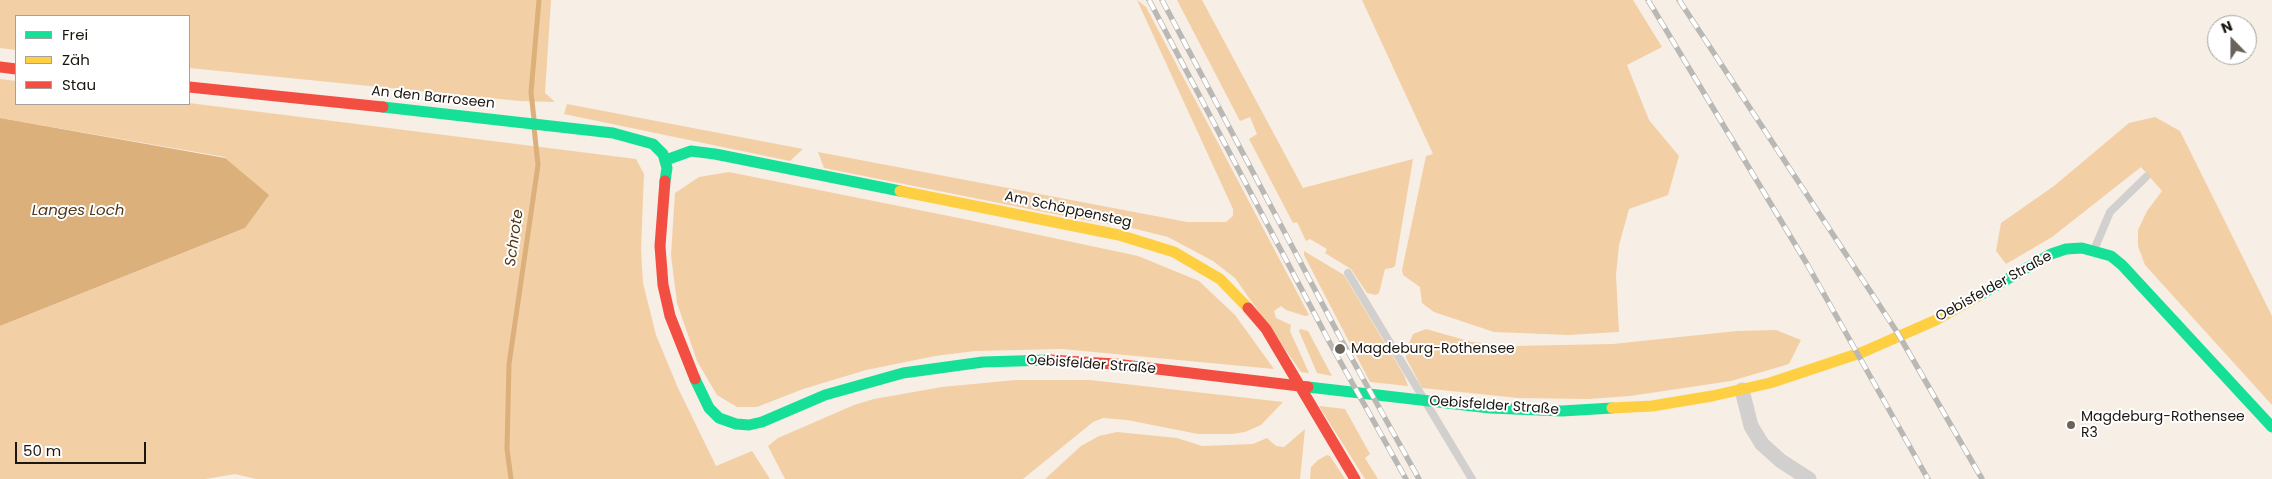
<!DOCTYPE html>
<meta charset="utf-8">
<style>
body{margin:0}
#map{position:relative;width:2272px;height:479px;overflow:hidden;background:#f7eee5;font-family:Poppins,sans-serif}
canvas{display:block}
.legend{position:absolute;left:15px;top:15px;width:175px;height:90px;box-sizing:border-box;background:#fff;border:1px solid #a4a29f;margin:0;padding:6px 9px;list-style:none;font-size:15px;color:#1b1610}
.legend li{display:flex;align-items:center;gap:10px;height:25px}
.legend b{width:25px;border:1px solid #a4a29f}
.north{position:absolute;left:2207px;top:15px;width:50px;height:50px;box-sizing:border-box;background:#fff;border:1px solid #a4a29f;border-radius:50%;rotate:338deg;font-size:14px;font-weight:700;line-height:20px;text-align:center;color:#1b1610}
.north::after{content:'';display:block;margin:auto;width:18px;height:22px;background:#68625b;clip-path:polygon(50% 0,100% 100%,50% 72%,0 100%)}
.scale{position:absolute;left:15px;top:442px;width:131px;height:22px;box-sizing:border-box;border:2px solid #1b1610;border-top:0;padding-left:6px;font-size:15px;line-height:18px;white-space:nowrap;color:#1b1610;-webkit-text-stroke:4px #fff;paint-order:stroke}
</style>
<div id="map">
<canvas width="2272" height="479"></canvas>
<ul class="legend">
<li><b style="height:6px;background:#16e098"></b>Frei</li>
<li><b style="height:6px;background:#ffcf43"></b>Zäh</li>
<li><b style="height:6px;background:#f24e42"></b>Stau</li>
</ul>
<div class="north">N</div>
<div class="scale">50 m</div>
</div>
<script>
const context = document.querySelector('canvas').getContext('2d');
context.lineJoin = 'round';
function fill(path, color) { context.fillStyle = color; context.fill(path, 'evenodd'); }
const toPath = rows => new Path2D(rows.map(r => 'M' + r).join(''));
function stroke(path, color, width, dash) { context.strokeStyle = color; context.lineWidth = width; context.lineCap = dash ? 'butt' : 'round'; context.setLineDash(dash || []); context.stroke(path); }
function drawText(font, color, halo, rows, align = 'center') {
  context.font = font + ' Poppins,sans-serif'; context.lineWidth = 4; context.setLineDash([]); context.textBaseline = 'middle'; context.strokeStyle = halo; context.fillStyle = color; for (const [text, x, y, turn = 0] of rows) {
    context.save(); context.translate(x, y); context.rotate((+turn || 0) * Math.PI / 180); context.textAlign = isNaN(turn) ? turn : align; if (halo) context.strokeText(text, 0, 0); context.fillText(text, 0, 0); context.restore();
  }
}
const green = toPath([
 [0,0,551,0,545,93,555,102,520,101,189,68,189,16,16,16,16,50,0,48],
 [1137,0,1146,7,1309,315,1305,316,1286,310,1281,306,1274,311,1276,318,1291,325,1290,331,1309,373,1301,372,1235,278,1213,261,1168,237,1136,229,1079,219,824,168,818,152,1187,222,1226,222,1233,216,1233,209],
 [1177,0,1202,0,1303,188,1413,159,1395,266,1392,268,1385,269,1379,293,1376,295,1367,293,1351,269,1325,253,1327,249,1310,239,1306,241,1297,222,1293,223,1249,139,1257,134,1250,117,1240,121],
 [1362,0,1633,0,1662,47,1627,65,1649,120,1679,156,1668,195,1629,209,1619,245,1616,275,1619,332,1568,335,1494,332,1434,312,1422,303,1420,287,1403,275,1402,270,1426,156,1433,154],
 [0,79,16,81,16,104,189,103,636,159,644,174,641,249,643,283,656,335,678,388,716,466,752,451,770,479,256,479,235,474,206,479,0,479,0,326,245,228,225,157,0,118],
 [567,104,803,149,790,161,564,114],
 [2155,117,2180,131,2272,316,2272,405,2145,265,2138,246,2138,230,2147,211,2162,191,2141,167,2052,237,2006,264,1996,251,2001,223,2054,186,2129,123],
 [729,172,964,219,1138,256,1199,281,1235,315,1274,369,1062,349,975,351,935,356,866,370,803,389,757,407,737,407,717,395,697,361,677,303,671,255,675,193,699,177],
 [1304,251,1344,275,1404,375,1408,386,1370,382,1304,255],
 [1300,329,1308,331,1332,376,1317,373,1299,331],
 [1426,329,1472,342,1512,346,1613,344,1737,331,1776,330,1801,340,1789,364,1731,381,1630,396,1588,399,1518,398,1422,388,1406,358,1406,351,1413,334],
 [1015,380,1090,380,1283,402,1261,425,1245,432,1232,434,1198,434,1127,420,1103,418,1093,422,1023,479,785,479,768,446,778,438,854,405,874,399,942,387],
 [1319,406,1345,409,1370,454,1365,458,1378,479,1365,479],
 [1305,429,1300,479,1045,479,1081,446,1099,436,1117,432,1177,438,1202,446,1253,444,1267,438,1276,446,1284,447],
 [1327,455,1330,456,1345,479,1310,479,1311,467,1318,460]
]);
const water = toPath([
 [0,118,225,158,269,195,245,228,0,326]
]);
const stream = toPath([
 [534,119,531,92,539,0],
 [511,479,507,449,509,364,538,165,534,127]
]);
const lane = toPath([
 [2094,250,2110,212,2146,177],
 [1348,273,1472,479]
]);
const street = toPath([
 [1742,390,1751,426,1762,444,1781,461,1809,479]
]);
const fast = toPath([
 [383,107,613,133,653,144,663,154,667,168,665,181],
 [666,160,691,151,715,154,900,191],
 [1978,296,2051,254,2066,249,2082,248,2111,256,2122,265,2272,427],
 [695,379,709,408,719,418,736,424,749,425,762,422,825,395,903,373,983,362,1050,360],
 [1308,387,1490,408,1562,411,1612,408]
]);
const slow = toPath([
 [900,191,1119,235,1174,252,1220,279,1248,308],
 [1612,408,1652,406,1712,396,1770,383,1863,352,1936,320,1978,296]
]);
const jam = toPath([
 [0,67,16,69],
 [189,87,383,107],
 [665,181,660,246,663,285,670,316,695,379],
 [1248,308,1266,329,1355,479],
 [1050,360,1115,364,1308,387]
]);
const rail = toPath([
 [1149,0,1331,345,1406,479],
 [1162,0,1342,341,1419,479],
 [1648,0,1807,264,1928,479],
 [1679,0,1897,332,1982,479]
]);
const markers = [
 [1340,349,6,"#68625b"],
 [2071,425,5,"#68625b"]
];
const streetNames = [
 ["An den Barroseen",433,98,6],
 ["Am Schöppensteg",1068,210,12],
 ["Oebisfelder Straße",1994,287,-29],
 ["Oebisfelder Straße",1091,365,4],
 ["Oebisfelder Straße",1494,406,4]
];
const poiNames = [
 ["Magdeburg-Rothensee",1351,349],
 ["Magdeburg-Rothensee",2081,417],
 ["R3",2081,433]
];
const waterNames = [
 ["Langes Loch",78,211],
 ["Schrote",515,238,-82]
];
fill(green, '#f3cfa5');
fill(water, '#dcb07a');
stroke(stream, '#dcb07a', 5);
stroke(lane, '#d2d0ce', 8);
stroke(street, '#d2d0ce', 15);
stroke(fast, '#16e098', 11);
stroke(slow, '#ffcf43', 11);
stroke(jam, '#f24e42', 11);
stroke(rail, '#b9b8b5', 5.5);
stroke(rail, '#fff', 4, [11]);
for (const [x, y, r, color] of markers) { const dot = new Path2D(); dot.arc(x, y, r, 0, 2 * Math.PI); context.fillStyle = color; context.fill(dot); stroke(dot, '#fff', 2); }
drawText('14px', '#1b1610', '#fff', streetNames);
drawText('14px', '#1b1610', '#fff', poiNames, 'left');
drawText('italic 15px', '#4f3616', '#fff', waterNames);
</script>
